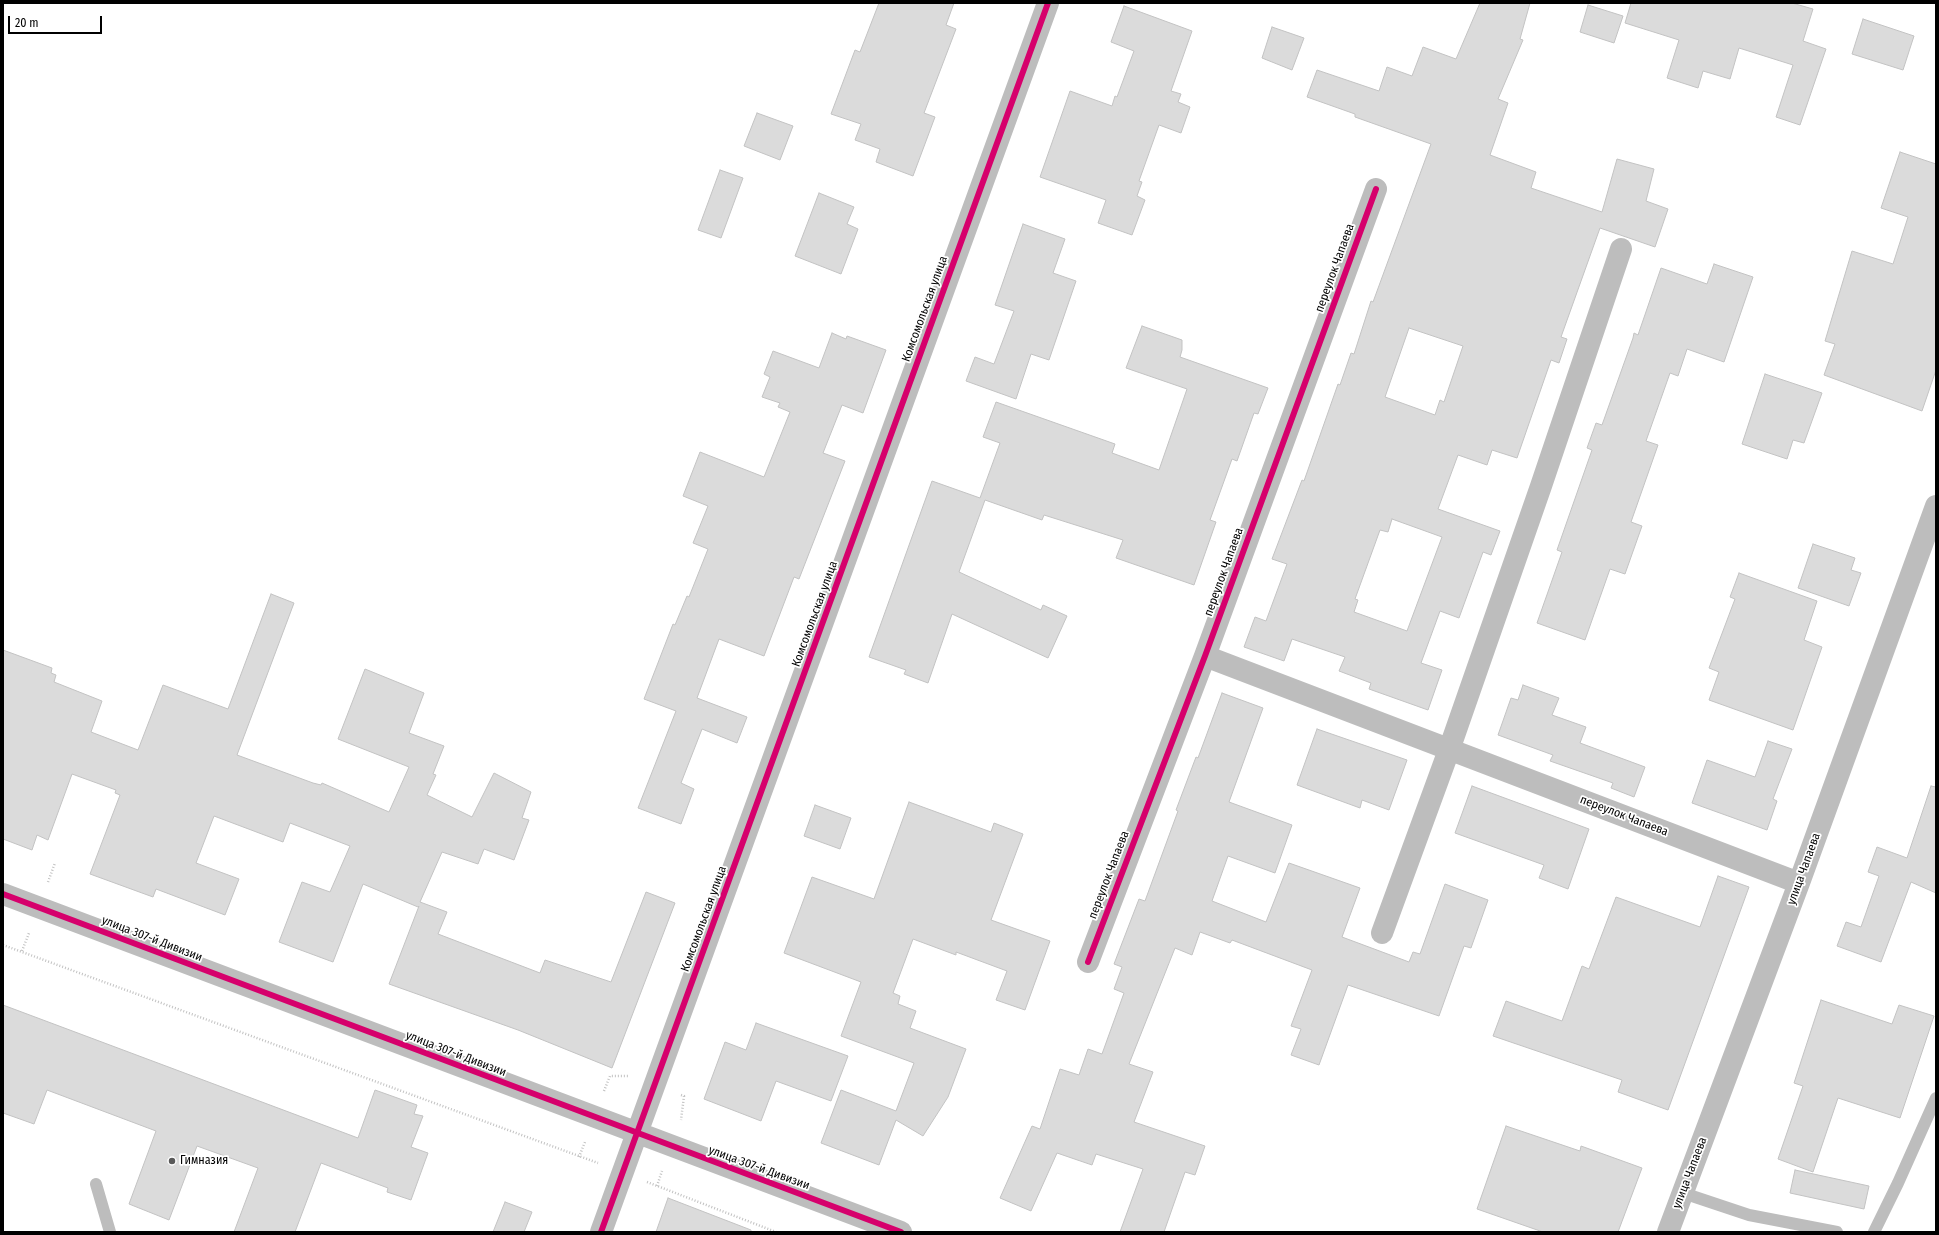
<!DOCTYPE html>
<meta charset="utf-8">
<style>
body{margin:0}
#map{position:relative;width:1939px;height:1235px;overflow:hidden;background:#fff;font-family:"Fira Sans Condensed",sans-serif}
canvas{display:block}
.frame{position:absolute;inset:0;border:4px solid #000;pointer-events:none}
.scale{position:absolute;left:8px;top:16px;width:94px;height:18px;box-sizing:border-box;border:2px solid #000;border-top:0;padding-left:5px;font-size:12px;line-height:14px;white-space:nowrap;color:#000;-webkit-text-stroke:3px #fff;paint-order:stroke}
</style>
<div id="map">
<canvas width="1939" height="1235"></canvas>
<div class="frame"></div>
<div class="scale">20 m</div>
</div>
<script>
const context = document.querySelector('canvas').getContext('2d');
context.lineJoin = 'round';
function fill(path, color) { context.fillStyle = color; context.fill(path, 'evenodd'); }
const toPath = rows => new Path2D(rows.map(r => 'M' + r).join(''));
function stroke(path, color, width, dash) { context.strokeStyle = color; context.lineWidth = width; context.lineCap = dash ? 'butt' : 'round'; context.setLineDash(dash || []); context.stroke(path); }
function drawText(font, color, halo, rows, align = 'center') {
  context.font = font + ' "Fira Sans Condensed",sans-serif'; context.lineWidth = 3.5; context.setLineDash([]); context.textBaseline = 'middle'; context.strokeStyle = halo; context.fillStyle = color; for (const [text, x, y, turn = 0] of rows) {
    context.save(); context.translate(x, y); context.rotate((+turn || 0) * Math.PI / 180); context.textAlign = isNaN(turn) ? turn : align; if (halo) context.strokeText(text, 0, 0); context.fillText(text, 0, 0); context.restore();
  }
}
const building = toPath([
 [879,3,954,3,946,25,956,29,924,113,935,117,913,176,876,162,880,149,855,140,861,124,831,114,855,50,860,52,879,3],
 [1480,3,1530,3,1520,39,1523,40,1498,99,1508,103,1490,155,1536,172,1531,188,1602,212,1617,159,1654,169,1646,201,1668,209,1655,247,1600,228,1561,337,1567,339,1559,363,1551,360,1517,458,1492,450,1487,465,1458,455,1438,509,1500,531,1491,555,1483,552,1459,618,1440,611,1421,663,1442,670,1428,710,1369,689,1371,683,1339,671,1345,657,1292,639,1284,661,1244,647,1255,617,1266,621,1287,564,1272,559,1302,480,1304,481,1338,384,1340,385,1351,353,1354,354,1371,301,1373,302,1431,144,1355,117,1355,114,1307,97,1317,70,1379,91,1387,67,1412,76,1423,47,1456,59,1480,3],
 [1409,328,1463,346,1444,402,1440,400,1435,415,1385,397,1409,328],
 [1392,519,1442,537,1407,631,1354,612,1358,600,1355,599,1380,530,1388,532,1392,519],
 [1631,3,1792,3,1813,9,1803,41,1826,49,1800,125,1776,117,1793,65,1739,48,1730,79,1703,71,1698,88,1667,78,1679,40,1625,23,1631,3],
 [1588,5,1623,16,1614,43,1580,32,1588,5],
 [1124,6,1192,31,1171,91,1181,94,1178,102,1190,107,1181,133,1159,125,1139,181,1142,182,1137,196,1145,200,1132,235,1098,223,1106,200,1040,177,1070,91,1112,106,1115,96,1117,97,1134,51,1111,42,1124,6],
 [1863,19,1914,36,1903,70,1852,54,1863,19],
 [1272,27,1304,38,1292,70,1262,58,1272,27],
 [757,113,793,126,780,160,744,146,757,113],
 [1900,152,1936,164,1936,370,1922,411,1824,375,1835,344,1825,341,1852,251,1893,264,1908,217,1881,208,1900,152],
 [720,170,743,178,721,238,698,230,720,170],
 [819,193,854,207,847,224,858,229,841,274,795,256,819,193],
 [1023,224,1065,239,1053,273,1076,281,1049,360,1031,354,1016,399,966,381,975,357,994,364,1014,311,995,305,1023,224],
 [1714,264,1753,277,1724,362,1687,349,1678,376,1670,373,1646,441,1658,445,1631,522,1642,526,1625,574,1610,569,1585,640,1537,623,1562,552,1557,550,1592,450,1587,448,1596,423,1602,425,1633,338,1634,333,1638,335,1661,268,1707,284,1714,264],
 [1142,326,1182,340,1182,350,1180,357,1268,388,1258,414,1254,413,1237,461,1232,459,1210,520,1216,522,1194,585,1116,558,1123,540,1044,515,1042,520,985,500,959,572,1041,610,1043,605,1067,616,1048,658,952,614,928,683,904,674,906,670,869,657,932,481,980,498,1000,443,983,437,996,402,1115,444,1112,453,1159,470,1187,389,1126,368,1142,326],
 [832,333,846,339,847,336,886,350,863,413,842,405,823,453,845,461,799,579,794,577,764,656,719,639,697,698,747,717,737,743,702,729,681,783,694,789,681,824,638,808,676,711,644,699,673,624,675,625,687,596,689,597,708,549,693,543,708,506,683,496,700,452,764,477,790,412,778,407,780,403,762,397,770,377,764,374,773,351,819,368,832,333],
 [1765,374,1822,393,1804,443,1793,440,1787,459,1742,444,1765,374],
 [1813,544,1855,558,1851,570,1861,573,1849,606,1798,588,1813,544],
 [1739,573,1817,601,1804,640,1822,647,1793,730,1709,700,1719,672,1709,668,1735,599,1730,597,1739,573],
 [271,594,294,603,237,755,313,783,321,785,322,783,389,812,409,767,338,739,365,669,424,693,409,733,444,746,433,774,436,775,427,795,472,817,494,773,531,792,522,818,529,820,514,860,484,849,478,864,442,852,420,902,447,912,438,934,540,973,545,960,611,982,646,892,675,903,612,1068,518,1030,389,984,419,906,418,907,363,884,333,962,279,942,302,882,330,892,350,846,290,823,283,842,214,816,196,863,239,879,225,915,156,889,153,897,90,874,120,795,115,793,116,790,72,774,48,840,37,835,32,850,3,839,3,650,52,668,51,673,56,675,54,682,102,701,91,732,138,750,163,685,228,709,271,594],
 [1523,685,1559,698,1552,715,1586,727,1580,743,1645,767,1634,797,1611,788,1613,783,1550,761,1553,755,1498,735,1511,698,1518,700,1523,685],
 [1222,693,1263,708,1229,802,1292,825,1275,873,1228,856,1212,901,1266,922,1289,863,1360,888,1342,937,1409,962,1413,952,1420,954,1445,884,1488,900,1471,948,1464,946,1439,1016,1348,985,1319,1065,1291,1055,1301,1029,1291,1026,1312,970,1232,940,1230,943,1200,932,1192,955,1175,948,1129,1064,1153,1072,1134,1122,1205,1146,1195,1175,1185,1172,1164,1232,1120,1232,1143,1169,1096,1154,1092,1165,1057,1153,1031,1211,1000,1198,1032,1126,1040,1129,1060,1069,1079,1075,1088,1049,1102,1054,1124,993,1114,989,1122,967,1114,964,1139,899,1145,901,1178,811,1176,810,1196,757,1198,758,1222,693],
 [1317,729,1407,760,1389,810,1362,800,1360,808,1297,785,1317,729],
 [1768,741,1792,749,1773,799,1777,801,1767,830,1692,803,1707,760,1755,777,1768,741],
 [1472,786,1589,829,1568,889,1539,878,1544,865,1455,833,1472,786],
 [1931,786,1936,787,1936,893,1911,882,1881,962,1837,946,1846,922,1861,927,1879,876,1868,872,1877,847,1907,858,1931,786],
 [909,802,991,832,994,823,1023,834,991,920,1050,941,1025,1010,996,1000,1007,971,956,952,956,955,913,939,893,993,900,996,898,1004,916,1011,910,1028,966,1049,948,1097,923,1136,896,1120,879,1165,821,1143,841,1090,896,1111,914,1063,841,1036,861,982,784,953,812,877,874,899,909,802],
 [815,805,851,818,840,849,804,836,815,805],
 [1718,876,1749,887,1668,1110,1618,1092,1622,1080,1493,1036,1506,1001,1562,1021,1582,966,1589,969,1616,897,1700,927,1718,876],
 [1821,1000,1892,1024,1899,1005,1934,1016,1900,1118,1838,1098,1813,1172,1778,1159,1803,1086,1794,1083,1821,1000],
 [3,1005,358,1138,375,1090,417,1105,414,1114,423,1116,411,1147,428,1153,411,1200,387,1192,388,1188,321,1163,295,1232,234,1232,258,1168,197,1146,169,1220,129,1204,156,1131,47,1090,34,1124,3,1113,3,1005],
 [756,1023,848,1056,831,1101,776,1081,761,1121,704,1099,725,1042,746,1050,756,1023],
 [1506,1126,1580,1151,1581,1146,1642,1168,1618,1232,1543,1232,1477,1209,1506,1126],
 [1795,1170,1869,1186,1864,1209,1790,1193,1795,1170],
 [668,1198,751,1230,751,1232,656,1232,668,1198],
 [505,1202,532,1212,524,1232,493,1232,505,1202]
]);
const path = toPath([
 [48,882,55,863],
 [3,945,598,1163],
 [22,951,29,933],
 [604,1091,610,1076,629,1076],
 [681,1095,684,1096,681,1120],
 [579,1157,585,1142],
 [647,1182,776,1232],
 [657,1186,662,1171]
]);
const service = toPath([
 [96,1184,110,1232],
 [1683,1193,1749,1215,1837,1232],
 [1874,1232,1898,1183,1936,1098]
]);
const minor = toPath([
 [1205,656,1799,883],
 [1382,933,1449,750,1541,486,1621,249],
 [1088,962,1205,656,1376,189],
 [1668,1232,1799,883,1936,506]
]);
const tertiary = toPath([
 [3,894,901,1232],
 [601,1232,1048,3]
]);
const cycleway = toPath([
 [3,894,901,1232],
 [1088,962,1205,656,1376,189],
 [601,1232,1048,3]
]);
const markers = [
 [172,1161,4,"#595959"]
];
const streetNames = [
 ["переулок Чапаева",1335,268,-70],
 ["Комсомольская улица",925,309,-70],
 ["переулок Чапаева",1224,572,-70],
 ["Комсомольская улица",815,614,-70],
 ["переулок Чапаева",1624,816,21],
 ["улица Чапаева",1804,869,-70],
 ["переулок Чапаева",1109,875,-69],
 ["Комсомольская улица",704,919,-70],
 ["улица 307-й Дивизии",152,939,21],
 ["улица 307-й Дивизии",456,1054,21],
 ["улица 307-й Дивизии",759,1168,20],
 ["улица Чапаева",1690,1173,-69]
];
const poiNames = [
 ["Гимназия",180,1161]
];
fill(building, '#dbdbdb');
stroke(building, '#c3c3c3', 1);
stroke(path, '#c2c2c2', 2.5, [1, 2]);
stroke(service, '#bdbdbd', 12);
stroke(minor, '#bdbdbd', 22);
stroke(tertiary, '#bdbdbd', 22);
stroke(cycleway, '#d6006c', 6);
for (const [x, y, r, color] of markers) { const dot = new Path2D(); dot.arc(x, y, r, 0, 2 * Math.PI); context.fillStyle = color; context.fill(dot); stroke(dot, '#fff', 1.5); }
drawText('12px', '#000', '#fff', streetNames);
drawText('12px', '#000', '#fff', poiNames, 'left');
</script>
